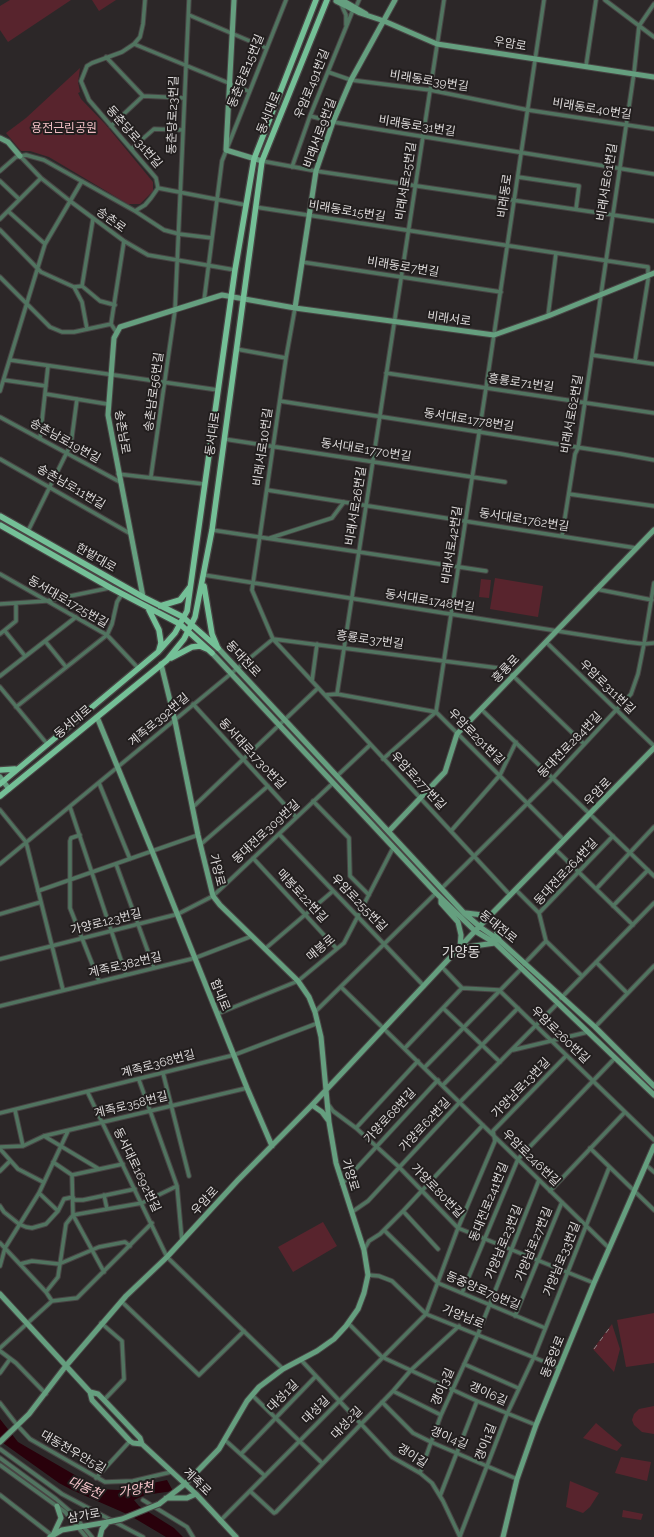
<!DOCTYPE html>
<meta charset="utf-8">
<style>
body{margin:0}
canvas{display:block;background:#2c2728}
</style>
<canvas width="654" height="1537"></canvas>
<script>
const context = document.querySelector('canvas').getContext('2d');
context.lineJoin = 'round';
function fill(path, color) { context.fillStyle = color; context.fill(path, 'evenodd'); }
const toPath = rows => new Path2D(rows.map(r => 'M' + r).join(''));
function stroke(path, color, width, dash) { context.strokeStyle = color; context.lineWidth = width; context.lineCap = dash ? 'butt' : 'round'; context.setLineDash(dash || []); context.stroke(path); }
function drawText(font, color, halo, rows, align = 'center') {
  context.font = font + ' Raleway,"Noto Sans KR",sans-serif'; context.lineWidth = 4; context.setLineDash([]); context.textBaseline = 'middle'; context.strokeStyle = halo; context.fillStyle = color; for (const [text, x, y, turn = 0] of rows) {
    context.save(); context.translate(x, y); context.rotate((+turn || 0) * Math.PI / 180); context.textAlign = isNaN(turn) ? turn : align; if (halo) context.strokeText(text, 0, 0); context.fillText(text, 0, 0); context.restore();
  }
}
const green = toPath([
 [10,0,71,0,8,42,0,30,0,6],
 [92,0,116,0,99,11],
 [80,68,78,82,80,92,78,93,81,99,106,125,153,182,153,191,140,204,128,204,49,157,30,151,21,151,6,133,26,118],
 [495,578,543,586,538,617,490,609],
 [481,579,491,580,489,598,479,597],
 [323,1222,337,1246,293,1272,278,1247],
 [654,1313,654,1363,626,1367,617,1320],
 [612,1324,620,1349,614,1372,593,1349],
 [654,1406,654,1434,642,1432,634,1425,632,1420,634,1414,639,1409],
 [596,1423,622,1445,617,1451,583,1438],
 [621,1457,651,1462,647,1481,615,1473],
 [570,1481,599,1493,590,1507,583,1513,566,1507],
 [623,1510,643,1514,641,1520,622,1517]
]);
const water = toPath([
 [0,1419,18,1442,99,1489,118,1490,167,1480,173,1491,145,1495,134,1500,139,1506,174,1528,183,1537,166,1537,129,1515,72,1490,59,1483,3,1443,0,1440]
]);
const street = toPath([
 [605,0,654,37],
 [341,4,346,15,346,25],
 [356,7,359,0],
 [189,15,266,48],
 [134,44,248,91],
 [106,57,143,96,184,98],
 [586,66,596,0],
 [328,72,351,80,430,90,528,110,654,129],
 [310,116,333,122,654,174],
 [111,126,143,96],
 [131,149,154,129,183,130],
 [20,156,41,178,70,201,124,241,148,255,235,270],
 [262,161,316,171,654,221],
 [292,167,310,116,353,10],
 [0,171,16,157,26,155,44,160,135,211,145,205,151,198,158,188,156,178,89,100,81,81,87,66,92,63,122,52,134,44,140,37,143,24,145,0],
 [518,177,579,186,576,209],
 [0,181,19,199],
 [158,188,246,205],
 [255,207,648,267,648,280,635,361],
 [8,211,45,244],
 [135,211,164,230,179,234,212,238],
 [0,219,41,178],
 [0,230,41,272,74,287,82,286],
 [302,262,501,292],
 [0,277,50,327,62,332,74,332,111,324,117,333],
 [82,286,93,219],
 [82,286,100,301,115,305],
 [74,287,82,302,87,329],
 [204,301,222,161,286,0],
 [295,308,286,358,252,590,273,639,510,895],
 [548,316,556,253],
 [111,324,124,241],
 [236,349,286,358],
 [592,355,654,364],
 [10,360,218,390],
 [386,373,654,413],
 [4,380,46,386],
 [0,391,45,244,82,181],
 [46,394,107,404],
 [280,401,621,454,654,460],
 [0,417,120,482],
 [40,439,48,366],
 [224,439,505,482],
 [0,459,131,534],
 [118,474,204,484],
 [151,476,175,310,189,0],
 [267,490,636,548],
 [569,494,654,506],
 [212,530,486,571],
 [28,531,71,444,77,399],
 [562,536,575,454,578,448,600,301,634,73,639,26,654,4],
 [270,538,332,518,344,502],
 [0,574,107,635,139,669],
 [204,575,627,642,644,644,654,643],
 [596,589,652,600],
 [0,604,46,601,109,588],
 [5,631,25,656],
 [0,634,16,621,16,603],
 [45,641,66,667],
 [546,642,654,746],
 [0,676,76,617],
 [312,681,317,644],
 [0,687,48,745],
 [337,694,444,0],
 [325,695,337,694,436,712,564,840],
 [193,704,296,817],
 [16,707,107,635,112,624,117,602,122,594],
 [481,709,654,876],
 [383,759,436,712,486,388,544,0],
 [337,776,370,745],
 [99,783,130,859],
 [313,801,349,838,350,876,369,895],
 [70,807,126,975],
 [192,808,318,688],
 [0,810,26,842,63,990],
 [451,831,500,775,516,742],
 [279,834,424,986],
 [80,835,71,838,70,841,70,908,99,981],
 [200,845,268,786],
 [556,850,633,925],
 [253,858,336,948],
 [0,864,273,639,506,669,584,744],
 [116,864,154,968],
 [442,888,553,778,631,694,638,674,644,644,654,583],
 [596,889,654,827],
 [516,890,539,913],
 [38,891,198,835],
 [613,906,648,870],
 [0,914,41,902],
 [546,941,582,976],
 [266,948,333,891],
 [0,959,178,914,213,896,333,783],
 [596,962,627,993],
 [524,964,546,941,539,913,613,836],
 [442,967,462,988,499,990,654,1140],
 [341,987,609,1248],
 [561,998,654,903],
 [0,1006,195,958,252,936],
 [443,1008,500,1062],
 [315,1012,436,893],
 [217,1014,298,981,344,943,393,848],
 [595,1027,654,966],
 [405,1048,462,988],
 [513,1050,588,1032],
 [425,1067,522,968],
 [163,1073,189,1176],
 [139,1080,177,1186,182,1241],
 [443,1085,518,1008],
 [88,1093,167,1257,283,1369],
 [328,1104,333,1111,356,1128,399,1167,458,1228,594,1283],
 [15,1110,23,1146],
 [0,1113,234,1055,318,1023],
 [356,1128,418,1061],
 [44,1136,99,1169],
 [0,1147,23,1146,44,1136,247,1088],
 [590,1148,654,1210],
 [0,1149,18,1169,43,1182],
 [53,1162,72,1175,123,1164],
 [646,1165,654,1172],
 [0,1171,10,1161],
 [342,1184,438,1080],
 [550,1191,625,1112],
 [39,1193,58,1211],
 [104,1195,107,1209],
 [0,1206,4,1212,19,1224,26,1227,32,1228,46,1224,58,1211,64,1199,73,1197,74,1200,83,1200,135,1189],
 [403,1211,438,1249],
 [352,1212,368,1201,460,1102,558,1003],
 [73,1215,142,1203,177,1186],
 [73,1215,104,1272],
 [384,1230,438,1283,545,1328],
 [0,1243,46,1292,52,1301],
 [364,1250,369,1241,380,1234,403,1211,483,1125],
 [20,1264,32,1261,59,1264,99,1247,125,1242,130,1246],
 [0,1266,5,1248,39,1193,68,1131],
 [368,1275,379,1276,392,1281,426,1314,560,1368],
 [46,1292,58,1277,66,1224,73,1215,72,1175],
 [462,1293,518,1159,615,1058],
 [121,1301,199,1375,244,1331],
 [515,1316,562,1202],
 [101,1323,122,1341,124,1379,104,1400],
 [348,1323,382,1357,477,1401,536,1425],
 [0,1348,52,1301,77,1298,152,1223],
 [0,1351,16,1363,46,1394],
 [301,1360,392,1457,420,1473,432,1483,443,1501,460,1537],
 [464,1364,518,1388],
 [0,1373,10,1359],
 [393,1391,441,1415],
 [252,1395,322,1463],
 [382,1402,413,1433,431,1442,517,1479],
 [0,1403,17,1425,30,1439,105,1482,133,1481,171,1472],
 [225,1440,265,1476],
 [0,1449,62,1494,143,1537],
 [241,1454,316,1376],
 [0,1458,56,1499,71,1512,92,1537],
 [0,1465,65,1512,86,1537],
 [420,1473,441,1415,478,1334,539,1180],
 [96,1478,130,1441],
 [250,1491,274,1513,276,1512,393,1391,411,1370,459,1326],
 [0,1495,54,1537],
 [440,1496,477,1401],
 [143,1500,187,1527,193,1537],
 [220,1521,426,1314,458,1228,495,1141,493,1131,566,1056],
 [460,1536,507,1414,534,1357,609,1168]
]);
const secondary = toPath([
 [234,0,226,150,262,161],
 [342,0,366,14],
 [336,1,360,13,384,21,437,44,654,77],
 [0,138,8,142,20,156],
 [295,308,316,171,333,122,351,80,395,0],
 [143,597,108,415,114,338,120,327,222,295,295,308,494,335,548,316,654,273],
 [218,648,464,913,480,927,499,940,595,1027,654,1086],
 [212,653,436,893,475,931,495,943,654,1095],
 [97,717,152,851,247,1088,272,1146],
 [0,777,9,789],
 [389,831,445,772,457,734,654,530],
 [441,899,441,903,458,922,461,935,460,948],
 [466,913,491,916],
 [491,916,499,939],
 [460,948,495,943],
 [312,1105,322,1112,328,1120],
 [0,1294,90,1392,92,1400,130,1441,133,1443,142,1444],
 [90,1392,98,1394,104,1400,140,1438,142,1444,196,1494,236,1537],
 [0,1442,29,1414,65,1367,126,1296,167,1257,238,1180,312,1105,475,931,654,748],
 [166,1498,187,1498,196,1494],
 [159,1504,185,1484,219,1449,247,1401,259,1387,283,1369,317,1351,334,1339,346,1326,358,1309,364,1293,368,1275,364,1250,336,1163,329,1122,321,1037,315,1012,309,997,298,981,220,905,213,896,198,835,175,721,161,664],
 [53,1535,61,1518,57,1506],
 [50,1537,62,1530,108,1522],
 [100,1537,102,1529,108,1522],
 [503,1537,517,1479,536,1425,594,1283,654,1146]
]);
const primary = toPath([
 [0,516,143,597,183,617,218,648],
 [0,525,111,588,180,624,212,653],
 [204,586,212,634,217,646],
 [160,606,180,600,190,587],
 [149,610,159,630,161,643,159,650],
 [171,658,192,647,200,646,207,649],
 [0,770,15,769],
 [0,784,158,652,175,633,187,611,235,270,254,159,316,0],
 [0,796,167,660,184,639,195,617,212,530,262,161,327,0]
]);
const rail = toPath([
 [594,1349,611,1326]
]);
const secondaryBridge = toPath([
 [108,1522,122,1519,159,1504]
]);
const streetNames = [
 ["우암로",510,44,10],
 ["동춘당로15번길",246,71,-68],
 ["비래동로39번길",429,81,9],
 ["우암로491번길",312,84,-68],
 ["비래동로40번길",592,109,9],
 ["동서대로",269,113,-68],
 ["동춘당로23번길",173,115,-88],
 ["비래동로31번길",417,126,9],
 ["비래서로9번길",320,133,-70],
 ["동춘당로31번길",134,137,49],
 ["비래서로25번길",406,181,-81],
 ["비래서로61번길",607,182,-81],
 ["비래동로",505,196,-82],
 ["비래동로15번길",347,211,9],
 ["송촌로",111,220,36],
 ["비래동로7번길",403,267,9],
 ["비래서로",449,319,8],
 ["흥룡로71번길",521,383,8],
 ["송촌남로56번길",154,392,-82],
 ["비래서로62번길",572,414,-80],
 ["동서대로1778번길",469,420,9],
 ["송촌남로",122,432,81],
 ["동서대로",213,434,-82],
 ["송촌남로19번길",65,441,29],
 ["비래서로10번길",263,447,-82],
 ["동서대로1770번길",366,450,9],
 ["송촌남로11번길",71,487,30],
 ["비래서로26번길",356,506,-81],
 ["동서대로1762번길",524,520,9],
 ["비래서로42번길",452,545,-81],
 ["한밭대로",96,558,30],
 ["동서대로1748번길",430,601,9],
 ["동서대로1725번길",68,602,30],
 ["흥룡로37번길",370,640,8],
 ["동대전로",243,659,47],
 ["흥룡로",506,669,-46],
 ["우암로311번길",607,687,44],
 ["계족로392번길",159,720,-40],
 ["동서대로",73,722,-40],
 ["우암로291번길",476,737,45],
 ["동대전로284번길",570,745,-46],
 ["동서대로1730번길",252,754,47],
 ["우암로277번길",418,781,47],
 ["우암로",598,792,-46],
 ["동대전로309번길",266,832,-43],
 ["가양로",217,870,76],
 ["동대전로264번길",566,872,-47],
 ["매봉로22번길",302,896,47],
 ["우암로255번길",359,903,46],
 ["가양로123번길",106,922,-14],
 ["동대전로",498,927,39],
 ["매봉로",321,948,-40],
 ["계족로382번길",125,965,-13],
 ["합내로",220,995,68],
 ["우암로260번길",560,1035,44],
 ["계족로368번길",158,1064,-15],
 ["가양남로13번길",521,1088,-46],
 ["계족로358번길",131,1105,-14],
 ["가양로68번길",390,1116,-47],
 ["가양로62번길",425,1125,-47],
 ["우암로246번길",531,1158,44],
 ["동서대로1692번길",137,1170,64],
 ["가양로",350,1175,73],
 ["가양로80번길",437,1191,46],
 ["우암로",205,1201,-48],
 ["동대전로241번길",489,1202,-68],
 ["가양남로23번길",504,1242,-68],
 ["가양남로27번길",534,1244,-68],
 ["가양남로33번길",562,1259,-68],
 ["동중앙로79번길",483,1291,23],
 ["가양남로",463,1317,22],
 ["동중앙로",553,1357,-68],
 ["갱이3길",443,1387,-66],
 ["갱이6길",488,1394,24],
 ["대성1길",283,1396,-45],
 ["대성길",316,1410,-45],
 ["대성2길",347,1423,-46],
 ["갱이4길",449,1438,23],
 ["갱이1길",486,1442,-69],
 ["대동천우안5길",73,1452,30],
 ["갱이길",412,1456,33],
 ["계족로",197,1482,44],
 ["삼가로",84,1516,-10]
];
const parkNames = [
 ["용전근린공원",64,128]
];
const waterNames = [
 ["대동천",85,1488,24],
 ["가양천",136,1490,-10]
];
const quarterNames = [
 ["가양동",461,953]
];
fill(green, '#58242d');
fill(water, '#29010b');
stroke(street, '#484444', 5.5);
stroke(secondary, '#484444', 7);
stroke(primary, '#484444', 8);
stroke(street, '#517460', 3.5);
stroke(secondary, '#659f7f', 5);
stroke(primary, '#74c097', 5.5);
stroke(rail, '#8b8787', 1, [5, 5]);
stroke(secondaryBridge, '#484444', 7, []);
stroke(secondaryBridge, '#659f7f', 5);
drawText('12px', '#dddada', '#221e1e', streetNames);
drawText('12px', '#f0bec3', '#221e1e', parkNames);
drawText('italic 13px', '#f7c4ca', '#221e1e', waterNames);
drawText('14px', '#dddada', '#221e1e', quarterNames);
</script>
